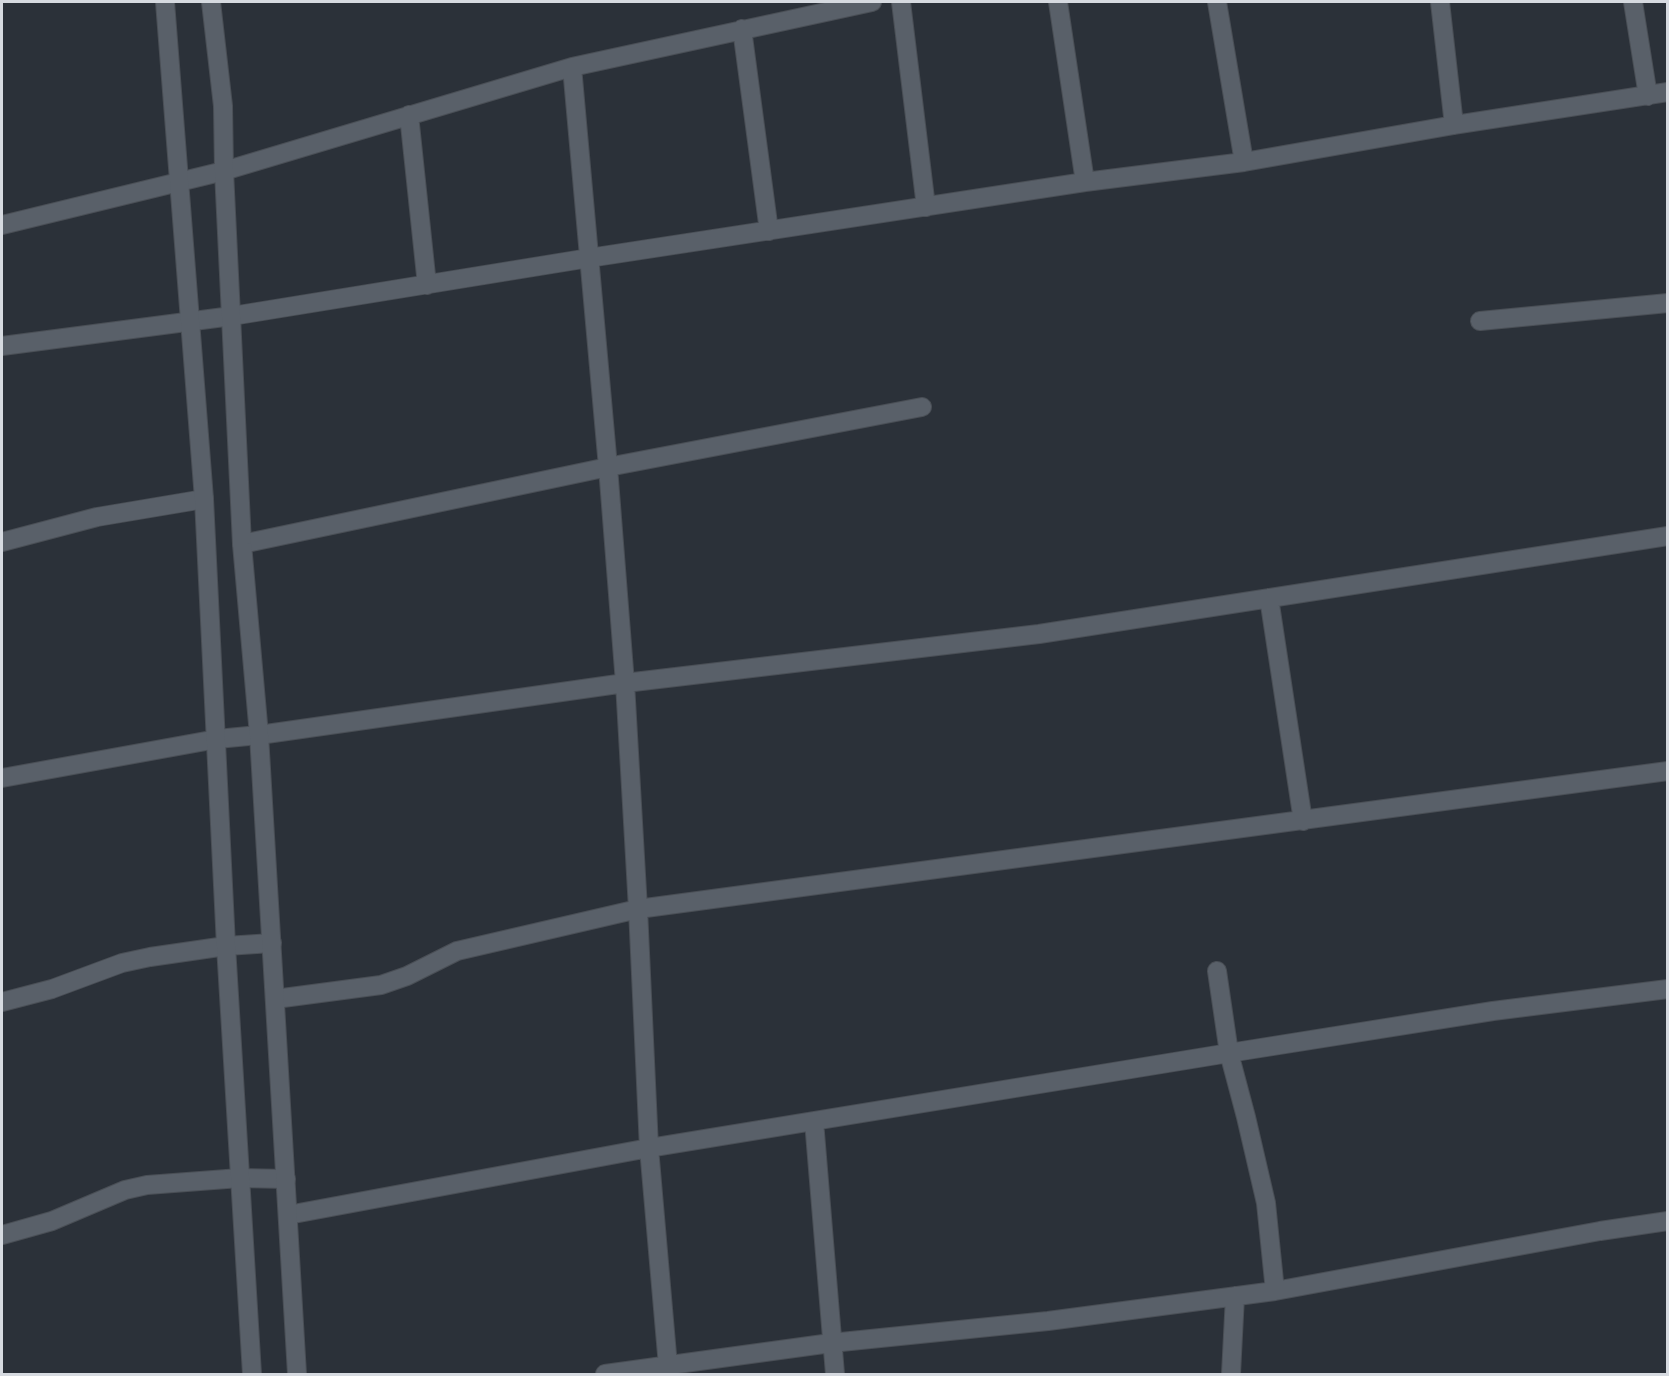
<!DOCTYPE html>
<style>
body{margin:0}
#map{position:relative;width:1669px;height:1376px;overflow:hidden;background:#2b3139;font-family:"Archivo Narrow",sans-serif}
canvas{display:block}
.frame{position:absolute;inset:0;border:3px solid #d6dae0;pointer-events:none}
</style>
<div id="map">
<canvas width="1669" height="1376"></canvas>
<div class="frame"></div>
</div>
<script>
const context = document.querySelector('canvas').getContext('2d');
context.lineJoin = 'round';
const toPath = rows => new Path2D(rows.map(r => 'M' + r).join(''));
function stroke(path, color, width, dash) { context.strokeStyle = color; context.lineWidth = width; context.lineCap = dash ? 'butt' : 'round'; context.setLineDash(dash || []); context.stroke(path); }
const minor = toPath([
 [901,2,926,207],
 [1058,2,1085,182],
 [1217,2,1244,162],
 [1440,2,1454,125],
 [1633,2,1648,96],
 [742,29,769,231],
 [572,67,608,467,625,683,638,909,649,1148,668,1366],
 [409,115,427,285],
 [2,225,224,171,572,67,872,2],
 [1480,321,1668,303],
 [2,346,232,316,589,258,1085,182,1244,162,1454,125,1668,92],
 [2,542,97,517,204,499],
 [242,544,608,467,922,407],
 [1269,598,1303,821],
 [2,778,217,739,259,735,625,683,1039,634,1668,536],
 [1217,971,1229,1053,1246,1117,1266,1203,1275,1291],
 [275,999,381,985,407,976,457,951,638,909,1668,771],
 [2,1002,52,989,122,963,150,957,226,946,272,943],
 [814,1121,835,1374],
 [288,1215,649,1148,1229,1053,1493,1011,1668,989],
 [2,1235,52,1221,125,1190,147,1185,240,1178,286,1179],
 [605,1374,831,1343,1048,1321,1275,1291,1600,1231,1668,1221],
 [1231,1374,1235,1296]
]);
const tertiary = toPath([
 [165,2,204,499,226,946,252,1374],
 [211,2,223,106,224,171,242,544,259,735,297,1374]
]);
stroke(minor, '#4a4f56', 20);
stroke(tertiary, '#4a4f56', 20);
stroke(minor, '#596069', 18);
stroke(tertiary, '#596069', 18);
</script>
